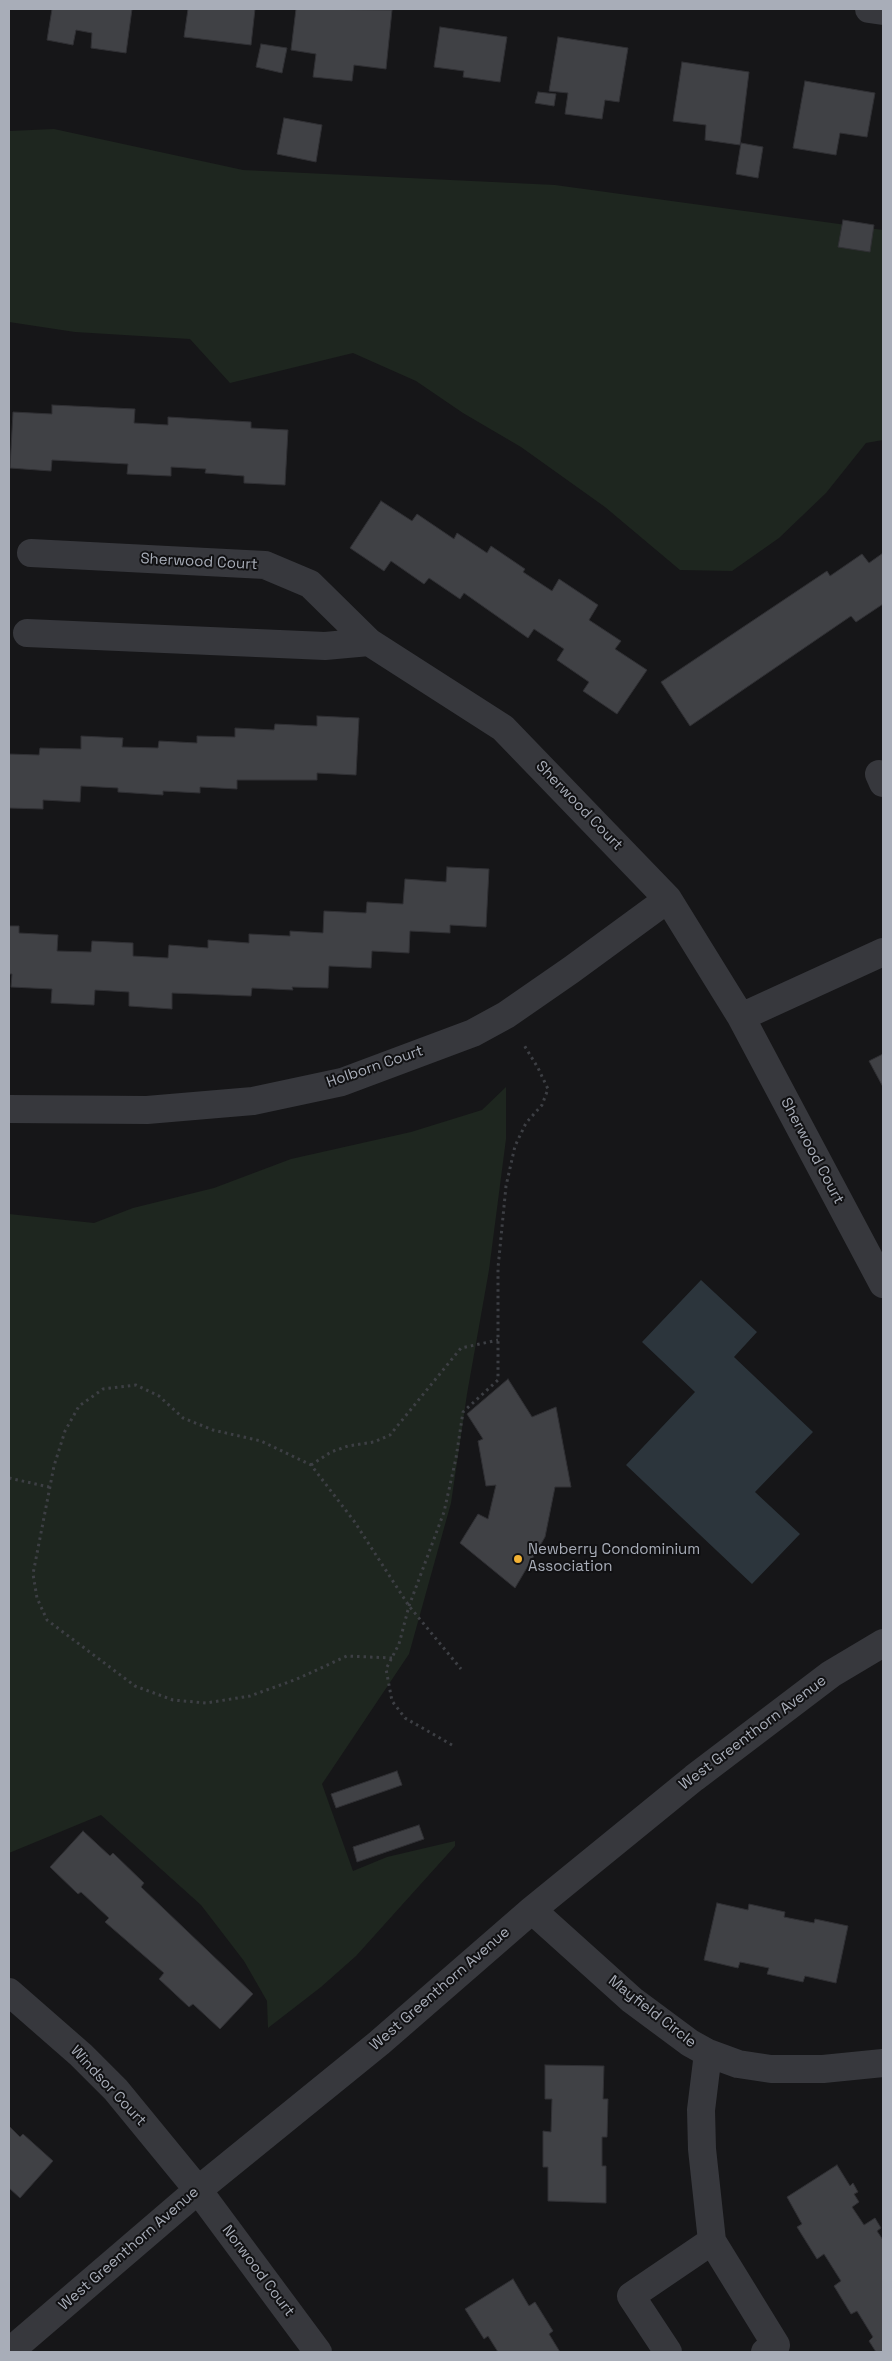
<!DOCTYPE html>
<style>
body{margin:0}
#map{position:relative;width:892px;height:2361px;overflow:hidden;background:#161618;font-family:"Space Grotesk",sans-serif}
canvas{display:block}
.frame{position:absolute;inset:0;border:10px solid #a8adb8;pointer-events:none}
</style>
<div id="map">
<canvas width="892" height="2361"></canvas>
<div class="frame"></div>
</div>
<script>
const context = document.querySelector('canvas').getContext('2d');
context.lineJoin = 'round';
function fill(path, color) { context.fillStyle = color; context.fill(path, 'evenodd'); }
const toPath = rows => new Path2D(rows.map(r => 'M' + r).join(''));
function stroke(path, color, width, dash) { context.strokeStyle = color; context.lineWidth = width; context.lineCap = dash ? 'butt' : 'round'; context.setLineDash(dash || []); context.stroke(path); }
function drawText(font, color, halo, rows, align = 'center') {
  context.font = font + ' "Space Grotesk",sans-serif'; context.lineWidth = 4; context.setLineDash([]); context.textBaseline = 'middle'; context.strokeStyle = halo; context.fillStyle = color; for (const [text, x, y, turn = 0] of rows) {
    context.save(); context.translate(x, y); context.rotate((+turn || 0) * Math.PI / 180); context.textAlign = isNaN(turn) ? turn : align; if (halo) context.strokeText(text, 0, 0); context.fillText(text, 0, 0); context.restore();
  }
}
const green = toPath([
 [54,129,243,170,555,185,883,230,883,440,866,443,826,493,779,538,732,571,680,570,605,507,521,447,463,413,416,381,353,353,230,383,190,339,75,332,9,322,9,131],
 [506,1087,506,1139,489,1270,467,1394,451,1503,409,1654,322,1784,353,1871,387,1857,455,1841,455,1846,356,1956,321,1987,268,2028,267,2001,244,1961,201,1905,101,1815,9,1853,9,1214,94,1223,133,1208,214,1188,291,1159,411,1132,482,1110]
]);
const water = toPath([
 [701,1280,757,1332,734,1357,813,1432,755,1492,800,1534,752,1584,626,1465,695,1392,642,1342]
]);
const building = toPath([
 [52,9,132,9,126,53,91,48,92,33,76,30,73,45,47,40,52,9],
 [188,9,255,9,251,45,184,37,188,9],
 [296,9,392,10,386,69,354,65,352,81,313,77,316,54,291,50,296,9],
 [440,27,507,37,500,82,463,77,464,71,434,67,440,27],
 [558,37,628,48,619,102,605,100,602,119,565,114,568,93,549,91,558,37],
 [261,44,287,48,282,73,256,67,261,44],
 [682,62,749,72,740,145,705,140,706,125,673,121,682,62],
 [805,81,875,93,867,137,840,133,836,155,793,148,805,81],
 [538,92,556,94,554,106,535,103,538,92],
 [284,118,322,125,316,162,277,154,284,118],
 [741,143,763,147,758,178,736,174,741,143],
 [843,220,874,225,870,252,838,247,843,220],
 [52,405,135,409,134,423,168,425,168,417,251,422,251,428,288,430,285,485,244,483,244,476,205,473,206,469,171,467,171,476,127,474,128,464,52,460,51,471,10,468,13,412,52,414,52,405],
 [381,501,412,521,417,514,454,539,457,533,487,553,491,546,525,569,523,572,552,591,559,579,598,605,589,620,621,641,615,649,647,670,617,714,583,691,589,682,557,660,564,649,534,629,528,638,464,593,460,599,429,578,424,584,391,561,384,571,350,548,381,501],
 [883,553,883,604,856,622,851,616,690,726,661,682,827,571,830,576,862,554,869,563,883,553],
 [317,716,359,718,356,775,317,773,317,780,237,780,237,789,200,787,200,793,163,791,163,795,118,792,118,788,81,786,80,802,43,800,43,809,9,808,9,754,39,755,40,748,81,749,81,736,123,738,122,747,158,748,159,741,197,743,197,736,235,737,235,728,274,730,275,724,317,726,317,716],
 [447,867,489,869,486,927,450,925,450,933,410,931,409,953,372,951,371,968,329,966,328,988,292,987,293,990,252,988,251,996,172,993,172,1009,129,1006,129,992,95,990,94,1005,51,1003,52,989,11,987,12,974,9,974,9,926,19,926,19,933,58,935,57,951,91,952,92,941,133,943,133,956,168,958,169,945,208,948,208,940,249,943,249,934,290,936,290,931,323,933,324,911,366,913,367,902,403,904,405,879,446,882,447,867],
 [883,1054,883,1087,869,1061,883,1054],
 [508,1379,532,1417,556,1407,571,1487,555,1487,545,1537,515,1588,460,1543,478,1514,488,1519,496,1485,486,1486,478,1441,483,1439,467,1414,508,1379],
 [397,1771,402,1785,336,1808,331,1794,397,1771],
 [419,1825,424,1839,357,1862,353,1847,419,1825],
 [83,1831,110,1856,113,1853,144,1883,141,1887,253,1994,220,2029,193,2004,189,2007,159,1979,164,1973,105,1922,109,1918,81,1892,78,1894,50,1867,83,1831],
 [717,1903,748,1910,749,1904,785,1912,784,1917,814,1923,815,1919,848,1926,836,1983,805,1976,803,1982,767,1974,769,1968,740,1962,738,1968,704,1960,717,1903],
 [545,2065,604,2066,603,2099,608,2099,607,2137,602,2137,602,2166,606,2166,606,2203,548,2201,548,2167,543,2167,543,2131,551,2132,552,2099,545,2099,545,2065],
 [9,2126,20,2137,23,2134,53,2161,20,2198,9,2188,9,2126],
 [837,2165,850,2186,853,2183,858,2192,854,2194,859,2202,852,2207,864,2225,875,2218,881,2228,877,2231,883,2240,883,2352,876,2352,869,2341,873,2337,857,2311,851,2314,834,2286,841,2281,824,2254,817,2259,797,2227,802,2224,787,2197,837,2165],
 [513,2279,529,2306,535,2302,553,2331,549,2334,560,2352,498,2352,488,2336,484,2339,465,2309,513,2279]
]);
const path = toPath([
 [311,1465,331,1452,348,1446,374,1442,390,1435,461,1348,498,1340],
 [9,1478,49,1487],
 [392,1658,347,1656,297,1679,250,1696,206,1703,173,1700,135,1686,47,1620,37,1598,33,1574,54,1466,65,1431,79,1406,103,1389,136,1385,159,1396,183,1418,213,1430,261,1441,311,1465,354,1521,409,1606,461,1669],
 [452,1745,405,1718,392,1701,386,1669,399,1644,409,1606,444,1512,456,1458,463,1412,498,1380,498,1268,506,1186,515,1146,526,1123,542,1105,548,1089,538,1068,524,1045]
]);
const minor = toPath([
 [869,9,883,11],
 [31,553,265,565,310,584,369,642,503,728,668,899,741,1017,883,1284],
 [27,633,325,646,369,642],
 [879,774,883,783],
 [741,1017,883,952],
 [9,1109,147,1110,253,1101,342,1082,473,1033,506,1015,571,970,668,899],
 [532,1910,632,2000,690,2043,708,2053,738,2064,771,2069,823,2069,883,2063],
 [9,1992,81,2055,116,2090,198,2190,318,2352],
 [708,2053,701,2110,702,2149,712,2241],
 [9,2352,198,2190,379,2043,532,1910,694,1778,831,1674,883,1643],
 [668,2352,631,2296,712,2241,776,2345,765,2352]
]);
const markers = [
 [518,1559,5,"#f2b134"]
];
const streetNames = [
 ["Sherwood Court",199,562,3],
 ["Sherwood Court",579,806,46],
 ["Holborn Court",375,1067,-19],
 ["Sherwood Court",812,1151,62],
 ["West Greenthorn Avenue",753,1733,-37],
 ["West Greenthorn Avenue",440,1989,-41],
 ["Mayfield Circle",652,2012,38],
 ["Windsor Court",108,2086,47],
 ["West Greenthorn Avenue",129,2249,-41],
 ["Norwood Court",258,2271,53]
];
const poiNames = [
 ["Newberry Condominium",528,1550],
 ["Association",528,1567]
];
fill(green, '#1e261f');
fill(water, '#2c353c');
fill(building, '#404145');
stroke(building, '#303034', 1);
stroke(path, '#3d3f44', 3, [2.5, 4]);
stroke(minor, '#37383d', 28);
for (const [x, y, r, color] of markers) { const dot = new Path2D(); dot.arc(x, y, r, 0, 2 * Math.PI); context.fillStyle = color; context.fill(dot); stroke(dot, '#111113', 2); }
drawText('15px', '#a8adb8', '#111113', streetNames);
drawText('15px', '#a8adb8', '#111113', poiNames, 'left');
</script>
